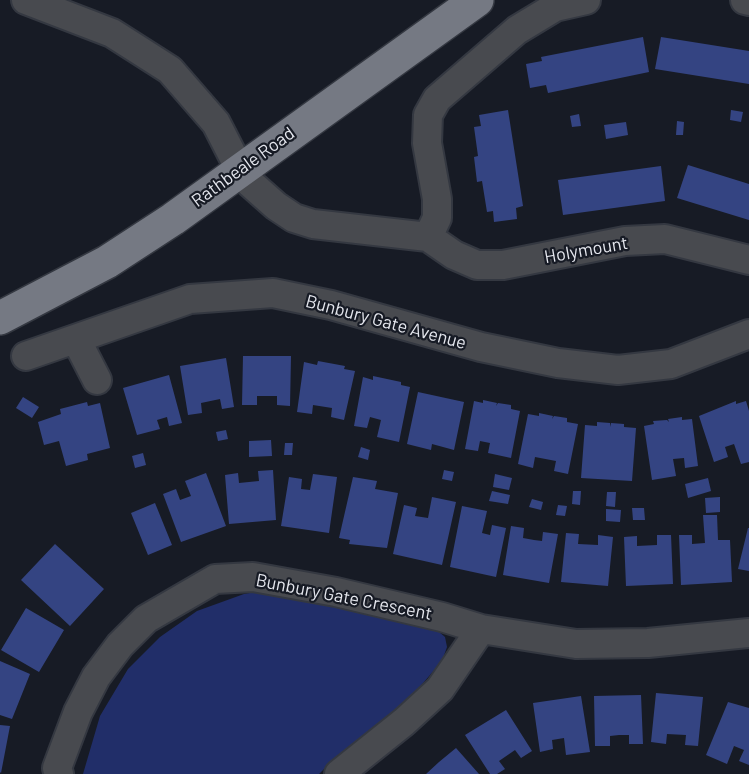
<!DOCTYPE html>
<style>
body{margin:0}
canvas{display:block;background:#171b25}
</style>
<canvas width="749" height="774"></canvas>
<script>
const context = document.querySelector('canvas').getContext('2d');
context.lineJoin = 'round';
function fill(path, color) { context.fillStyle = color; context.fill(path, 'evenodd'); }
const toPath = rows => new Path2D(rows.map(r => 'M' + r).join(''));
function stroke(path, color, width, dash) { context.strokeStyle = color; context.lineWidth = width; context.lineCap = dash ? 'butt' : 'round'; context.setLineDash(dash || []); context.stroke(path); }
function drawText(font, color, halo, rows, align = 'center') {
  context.font = font + ' Barlow,sans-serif'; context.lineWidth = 4.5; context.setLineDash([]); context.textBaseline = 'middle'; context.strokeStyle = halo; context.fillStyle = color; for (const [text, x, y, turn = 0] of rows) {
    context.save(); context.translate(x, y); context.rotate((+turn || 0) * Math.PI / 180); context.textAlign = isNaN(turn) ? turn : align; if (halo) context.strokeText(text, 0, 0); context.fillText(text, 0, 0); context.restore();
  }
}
const green = toPath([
 [262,591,432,626,445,637,447,647,442,661,418,689,373,731,329,764,319,774,83,774,100,716,128,669,160,637,197,611,244,594]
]);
const building = toPath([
 [643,37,649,72,548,93,546,85,530,88,526,64,542,61,541,57],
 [661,37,749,51,749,84,655,69],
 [508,110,523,206,516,208,517,219,494,222,493,211,487,212,482,181,477,182,474,157,478,156,474,127,481,126,479,115],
 [731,110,743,112,741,122,730,120],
 [579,114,581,126,572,127,570,116],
 [677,121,684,122,683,135,676,135],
 [626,122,628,135,606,139,604,125],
 [688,165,749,184,749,220,677,198],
 [661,166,665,201,563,215,558,180],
 [243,356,291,356,290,406,277,405,277,396,257,396,257,405,242,405],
 [226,358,234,407,222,409,220,399,201,403,202,413,188,415,180,366],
 [318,361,345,366,344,369,355,371,344,420,331,417,332,408,313,405,312,414,297,412,304,362,317,365],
 [169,375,182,423,169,426,167,417,157,420,160,429,137,435,123,388],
 [373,376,401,382,401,385,410,387,399,442,377,437,381,420,370,417,367,428,354,426,363,377,373,380],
 [418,392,464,402,454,450,432,444,431,450,407,444],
 [23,397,39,407,32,418,16,408],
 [483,400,497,403,496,406,498,403,511,405,511,409,520,411,511,458,488,453,490,443,480,441,478,451,465,449,474,401,483,403],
 [736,401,736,404,746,401,749,411,749,462,741,464,734,444,725,447,728,457,714,462,699,416],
 [87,402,88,406,100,403,110,448,87,454,88,460,66,466,59,441,44,445,38,422,61,414,60,409],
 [539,413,553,416,552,419,554,416,567,418,567,422,578,424,568,474,554,471,556,461,535,457,533,468,518,464,528,414,539,416],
 [682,417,682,420,692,419,698,466,685,468,684,458,673,459,676,476,652,480,644,426,654,424,653,421,667,420,669,422,668,419],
 [597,422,610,423,610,427,611,423,624,424,624,427,636,428,632,481,581,478,585,425,597,426],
 [226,430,228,439,218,441,216,432],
 [271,440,272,456,249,457,249,441],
 [285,443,293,443,292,455,284,455],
 [361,447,370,450,368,460,358,457],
 [143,453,146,465,135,468,132,456],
 [273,470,276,520,229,524,225,475,238,473,239,483,259,481,258,471],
 [444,470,454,472,452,481,442,479],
 [206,473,226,526,181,542,163,494,176,489,180,500,191,496,185,481],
 [313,474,337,477,329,533,281,526,289,477,302,479,301,489,310,490],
 [495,474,512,478,509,490,493,487],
 [353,477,377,481,375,489,398,493,387,548,349,544,350,540,339,538],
 [708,478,711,491,688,498,685,484],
 [492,491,510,495,508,504,489,501],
 [573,491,581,491,580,505,572,504],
 [607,492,616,492,615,507,606,506],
 [432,497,456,502,442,565,393,554,404,505,417,508,415,516,428,518],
 [720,497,720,512,706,513,705,498],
 [532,499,543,502,541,510,529,507],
 [155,503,172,545,148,555,131,513],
 [558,505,567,506,565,516,556,515],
 [462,506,487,511,482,533,490,535,492,525,506,528,496,577,450,567],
 [632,508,644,508,645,520,633,520],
 [606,509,621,510,620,522,606,521],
 [703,515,717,515,718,540,730,540,732,582,681,585,679,535,692,535,692,544,705,543],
 [511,526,524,528,523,538,534,540,542,541,543,532,558,534,549,583,503,575],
 [748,528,749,528,749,571,738,569],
 [566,533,579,534,578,544,598,545,598,535,613,537,608,586,561,582],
 [657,535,671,535,673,584,626,586,624,537,637,536,637,546,657,545],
 [55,544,104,589,70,626,21,580],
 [26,608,64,630,39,672,1,650],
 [0,661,30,674,12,719,0,715],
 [656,693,703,697,698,746,685,745,686,735,667,734,666,744,651,742],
 [641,695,643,744,629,744,629,735,619,735,610,736,610,746,595,746,594,696],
 [581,696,590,752,566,755,564,738,552,740,553,749,540,752,533,703],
 [728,702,749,708,749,765,739,761,744,750,734,746,727,764,706,755],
 [506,710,532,751,521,758,515,750,499,761,505,769,497,774,490,774,465,735],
 [0,725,10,726,1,773,0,772],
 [456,748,479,774,426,774,439,762]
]);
const minor = toPath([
 [26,0,112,33,170,70,216,123,240,170,250,183,276,206,294,218,313,224,428,237,454,255,477,265,503,265,625,241,665,239,749,260],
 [745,0,749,1],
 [428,237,437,218,437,199,427,143,428,115,437,99,517,30,555,7,586,0],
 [76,339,97,380],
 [26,356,190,299,273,293,331,305,481,347,558,363,618,370,671,364,749,334],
 [59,774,57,768,78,712,96,677,120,645,146,619,215,579,253,577,336,592,442,617,481,629,576,644,648,643,749,633],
 [339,774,404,722,440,689,481,629]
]);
const major = toPath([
 [0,318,107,262,173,219,477,0]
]);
const streetNames = [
 ["Rathbeale Road",243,167,-36],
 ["Holymount",586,250,-10],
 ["Bunbury Gate Avenue",386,322,15],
 ["Bunbury Gate Crescent",344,597,11]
];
fill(green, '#212e69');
fill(building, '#344482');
stroke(minor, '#343841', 32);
stroke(major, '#343841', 36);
stroke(minor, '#484a4f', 28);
stroke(major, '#757983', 33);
drawText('18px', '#e5e7ee', '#171b25', streetNames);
</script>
